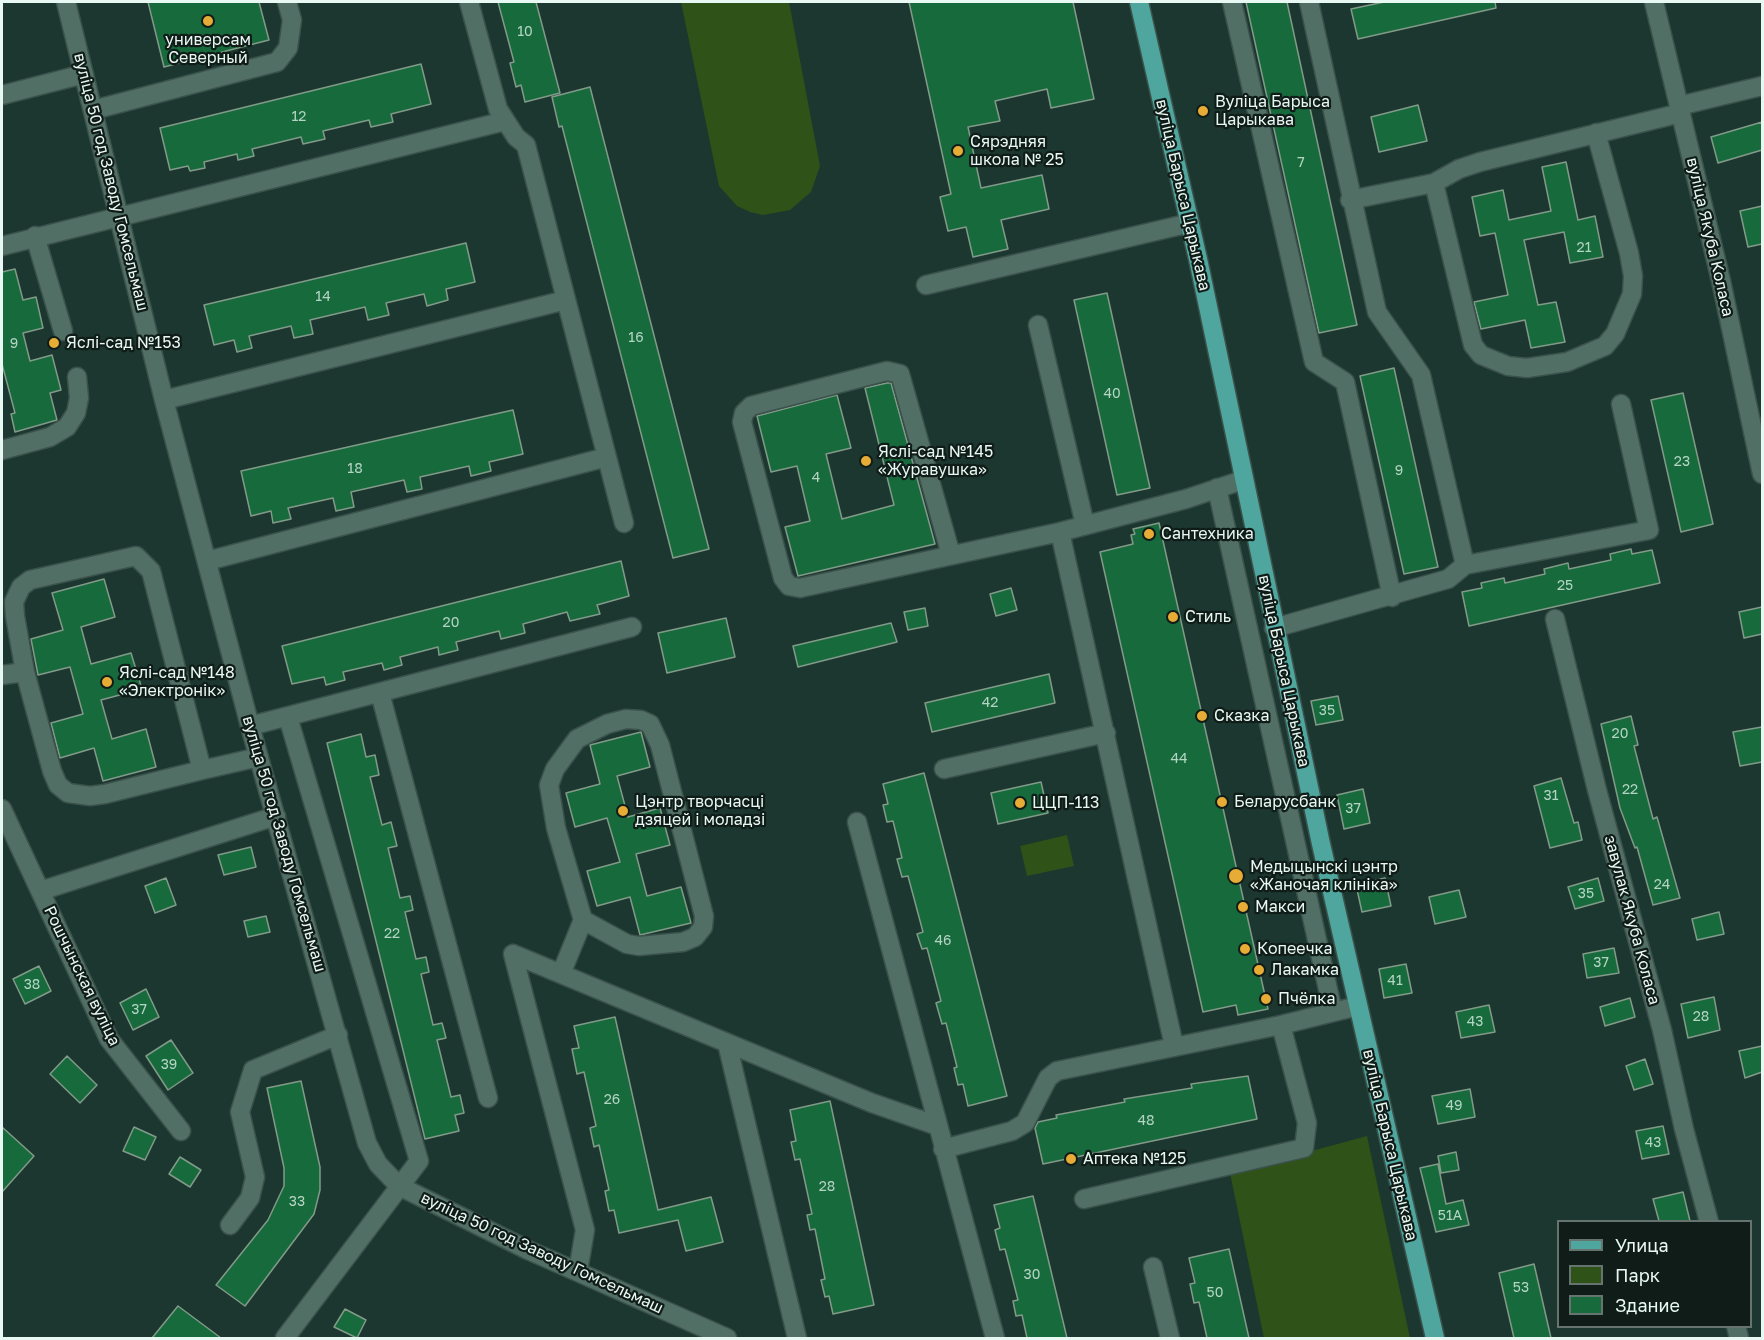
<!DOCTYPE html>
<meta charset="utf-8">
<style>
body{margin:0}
#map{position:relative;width:1764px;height:1340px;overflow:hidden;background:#1c372f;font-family:"Golos Text",sans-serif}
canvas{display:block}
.frame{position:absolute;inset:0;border:3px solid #e8f8f2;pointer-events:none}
.legend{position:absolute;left:1557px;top:1220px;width:195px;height:108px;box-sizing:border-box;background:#101c18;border:2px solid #66746f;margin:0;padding:8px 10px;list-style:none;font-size:18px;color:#e8f8f2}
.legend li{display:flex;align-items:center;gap:12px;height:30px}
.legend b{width:30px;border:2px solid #66746f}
</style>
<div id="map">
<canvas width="1764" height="1340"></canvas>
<div class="frame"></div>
<ul class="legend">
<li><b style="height:8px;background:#4ea69e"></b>Улица</li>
<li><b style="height:16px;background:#2e5217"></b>Парк</li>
<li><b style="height:16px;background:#176a3c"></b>Здание</li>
</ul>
</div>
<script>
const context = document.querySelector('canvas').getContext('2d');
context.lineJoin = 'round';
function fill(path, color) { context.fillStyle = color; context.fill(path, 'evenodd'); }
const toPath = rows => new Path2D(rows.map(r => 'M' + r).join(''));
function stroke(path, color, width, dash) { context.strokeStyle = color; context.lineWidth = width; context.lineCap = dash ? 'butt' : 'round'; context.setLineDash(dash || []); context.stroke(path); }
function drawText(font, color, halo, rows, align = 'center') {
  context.font = font + ' "Golos Text",sans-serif'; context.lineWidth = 4.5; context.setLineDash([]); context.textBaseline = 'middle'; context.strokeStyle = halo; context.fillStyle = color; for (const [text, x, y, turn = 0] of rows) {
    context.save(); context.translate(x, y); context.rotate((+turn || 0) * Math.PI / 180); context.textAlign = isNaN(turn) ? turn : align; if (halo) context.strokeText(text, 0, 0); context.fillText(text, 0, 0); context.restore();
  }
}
const green = toPath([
 [681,2,789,2,820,166,811,192,790,210,763,215,750,212,737,206,719,186],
 [1067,835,1074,866,1027,876,1020,846],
 [1367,1136,1410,1338,1264,1338,1230,1173]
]);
const building = toPath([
 [148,2,259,2,269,40,164,67,148,2],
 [498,2,536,2,560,93,525,102,521,85,516,87,510,63,514,62,498,2],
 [909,2,1073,2,1094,99,1051,108,1047,89,995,101,1000,121,968,127,981,188,1042,175,1049,209,1001,220,1008,249,973,257,966,227,948,231,940,197,951,194,909,2],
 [1246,2,1287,2,1357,325,1319,333,1246,2],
 [1384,2,1495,2,1496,8,1358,39,1351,9,1384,2],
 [421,64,431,104,391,114,393,122,371,127,369,120,323,131,325,139,303,144,301,137,252,149,254,156,238,160,237,154,204,162,205,168,190,171,188,166,170,170,160,128,421,64],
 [590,87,709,549,673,558,562,126,559,127,552,97,590,87],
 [1418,105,1427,141,1379,152,1371,117,1418,105],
 [1762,122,1762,150,1718,163,1711,137,1762,122],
 [1566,162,1578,220,1595,216,1603,257,1570,263,1564,232,1524,240,1538,305,1556,302,1565,342,1531,348,1525,320,1481,329,1474,302,1508,295,1495,233,1480,236,1472,197,1503,190,1509,220,1551,211,1542,167,1566,162],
 [1762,206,1762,244,1748,247,1740,211,1762,206],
 [466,243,475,282,446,289,448,300,427,306,424,294,386,303,389,315,368,320,365,307,310,320,313,334,294,338,291,326,249,336,252,348,237,352,234,340,214,345,204,305,466,243],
 [15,269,23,300,36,297,43,328,23,333,30,361,52,355,61,390,50,393,57,420,15,432,11,414,15,413,2,364,2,272,15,269],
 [1107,293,1150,488,1117,495,1074,300,1107,293],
 [1394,368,1438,567,1404,574,1360,376,1394,368],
 [887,383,891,383,935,544,798,576,785,527,810,521,797,466,771,472,757,416,837,395,851,448,826,454,842,519,894,505,865,388,887,383],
 [1683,393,1713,524,1681,532,1651,400,1683,393],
 [513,410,523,454,489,462,491,471,471,476,469,466,420,477,422,489,407,492,404,480,351,492,354,507,336,511,333,498,288,508,291,519,273,523,271,511,251,516,241,471,513,410],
 [1159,523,1268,1009,1238,1015,1236,1005,1203,1012,1100,552,1133,544,1131,535,1135,534,1133,529,1159,523],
 [1631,549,1632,554,1652,550,1660,583,1469,626,1462,592,1482,588,1481,583,1504,578,1505,583,1545,574,1544,569,1568,563,1569,569,1611,560,1610,554,1631,549],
 [621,561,629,596,597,605,600,614,570,621,567,612,523,624,525,633,501,639,499,631,456,642,458,650,439,655,438,647,400,657,402,665,384,670,382,663,343,672,345,680,326,685,324,677,292,684,282,646,621,561],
 [104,579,115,617,81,627,91,664,131,653,142,689,101,700,112,739,146,729,156,767,103,781,94,748,60,758,51,723,83,714,70,667,38,675,31,639,63,630,52,593,104,579],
 [1011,588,1017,610,996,616,990,594,1011,588],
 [1762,607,1762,634,1744,638,1739,612,1762,607],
 [925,608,928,626,908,630,904,612,925,608],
 [726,618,735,657,667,673,658,633,726,618],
 [891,623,897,642,798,667,793,646,891,623],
 [1049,674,1055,703,932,732,925,703,1049,674],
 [1338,696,1343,720,1316,725,1311,701,1338,696],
 [1631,716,1638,745,1634,746,1653,819,1657,817,1680,898,1653,905,1637,847,1635,848,1620,808,1601,724,1631,716],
 [1762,727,1762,762,1740,766,1733,732,1762,727],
 [641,732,650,767,617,776,628,817,660,808,670,845,636,854,647,896,681,887,691,923,640,935,630,897,597,906,587,871,620,862,607,818,575,827,566,793,600,784,590,745,641,732],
 [361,734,366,757,375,755,379,775,370,777,382,825,391,822,397,846,388,848,400,898,410,896,413,910,405,912,416,959,426,957,429,972,421,974,433,1025,442,1023,446,1038,437,1040,451,1097,460,1095,464,1113,455,1115,459,1131,425,1139,327,743,361,734],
 [924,773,1007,1096,968,1106,963,1084,958,1085,954,1068,957,1067,946,1023,942,1024,936,1003,941,1001,927,948,922,949,917,934,923,932,908,876,902,877,897,859,902,858,893,821,887,822,883,805,888,804,883,784,924,773],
 [1561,778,1574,823,1578,822,1582,840,1550,848,1534,786,1561,778],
 [1041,782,1048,813,998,824,991,793,1041,782],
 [1363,789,1370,823,1344,829,1337,795,1363,789],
 [251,847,256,867,224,875,218,855,251,847],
 [166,878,176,905,155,913,145,886,166,878],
 [1385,878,1391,906,1362,912,1356,885,1385,878],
 [1598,878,1604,901,1575,909,1568,887,1598,878],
 [1459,890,1466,917,1435,924,1429,897,1459,890],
 [1719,912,1724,934,1697,940,1692,919,1719,912],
 [266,916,270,932,248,937,244,921,266,916],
 [1614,948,1619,973,1587,978,1583,954,1614,948],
 [1406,964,1412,993,1384,998,1379,969,1406,964],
 [39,966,51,991,25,1004,13,979,39,966],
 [146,989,159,1017,133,1030,120,1003,146,989],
 [1714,997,1720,1030,1688,1038,1681,1004,1714,997],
 [1630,998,1635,1017,1605,1026,1600,1007,1630,998],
 [1489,1005,1495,1032,1461,1038,1456,1012,1489,1005],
 [615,1017,658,1210,711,1197,723,1242,686,1251,678,1220,619,1233,614,1210,609,1211,605,1191,609,1190,599,1145,594,1147,590,1128,596,1126,584,1072,577,1074,572,1049,579,1048,574,1026,615,1017],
 [171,1040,193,1073,168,1090,146,1056,171,1040],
 [1762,1046,1762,1072,1745,1078,1739,1051,1762,1046],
 [67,1056,97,1085,80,1103,50,1074,67,1056],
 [1645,1059,1653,1084,1634,1090,1626,1066,1645,1059],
 [1248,1076,1257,1119,1043,1164,1035,1128,1038,1122,1057,1118,1056,1115,1125,1102,1124,1099,1192,1088,1191,1084,1248,1076],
 [301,1081,320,1167,320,1190,314,1214,245,1306,216,1285,268,1220,284,1186,284,1168,267,1088,301,1081],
 [1470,1089,1475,1117,1438,1124,1432,1096,1470,1089],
 [830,1101,874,1305,833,1314,829,1296,825,1297,821,1280,825,1279,815,1229,810,1230,807,1215,812,1214,800,1159,795,1160,791,1142,796,1141,790,1110,830,1101],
 [1663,1126,1669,1154,1642,1159,1636,1131,1663,1126],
 [2,1127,34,1156,2,1192,2,1127],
 [134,1127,156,1137,145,1160,123,1151,134,1127],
 [1456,1152,1459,1170,1441,1173,1438,1156,1456,1152],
 [180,1157,201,1170,190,1187,169,1174,180,1157],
 [1438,1164,1446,1204,1463,1200,1469,1225,1436,1232,1420,1168,1438,1164],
 [1683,1192,1690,1221,1659,1221,1653,1199,1683,1192],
 [1033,1196,1067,1338,1027,1338,1022,1315,1016,1316,1013,1301,1018,1300,1005,1249,1000,1250,995,1230,1000,1228,994,1205,1033,1196],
 [1229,1249,1249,1338,1207,1338,1199,1302,1194,1303,1190,1284,1195,1283,1189,1258,1229,1249],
 [1534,1264,1551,1338,1514,1338,1499,1273,1534,1264],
 [178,1306,221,1338,152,1338,178,1306],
 [345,1309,366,1320,357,1338,334,1327,345,1309]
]);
const minor = toPath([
 [66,2,164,400,250,726,367,1143,378,1164,399,1186,528,1250,727,1338],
 [469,2,498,109,516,137,526,145,624,523],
 [1232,2,1314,362,1345,382,1392,597],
 [1309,2,1377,312,1421,375,1465,565],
 [1654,2,1721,281,1762,474],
 [2,95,84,74],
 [1679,106,1762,86],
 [93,110,277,62,288,48,292,20,287,2],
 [1434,183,1459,169,1480,162,1681,113],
 [1350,200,1434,183,1473,345,1481,355,1508,366,1527,368,1567,362,1605,346,1615,334,1632,294,1633,276,1629,253,1596,133],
 [35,236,63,331],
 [2,246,505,121],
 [926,285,1190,223],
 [1038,325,1085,525],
 [164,400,566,300],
 [2,450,50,437,67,427,76,413,79,398,77,377],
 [1217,488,1333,1012],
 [1060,532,1174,1046],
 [951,555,900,374,887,371,751,406,744,413,742,422,783,578,789,586,800,588,1060,532,1186,499,1243,480],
 [207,561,607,457],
 [1555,619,1597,790,1662,1030,1684,1129,1709,1222],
 [1274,628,1448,579,1465,565,1649,530,1621,404],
 [25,672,52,771,58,785,68,793,90,796,105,794,202,770],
 [2,675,25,672,15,616,14,602,21,587,30,580,136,556,151,571,202,770,259,757],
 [380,693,488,1098],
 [250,726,632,627],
 [944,769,1106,733],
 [2,809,109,1039,181,1131],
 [857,822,995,1338],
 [40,891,276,816],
 [513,954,872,1103,938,1126],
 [513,954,585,1230,578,1271],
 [561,974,583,920,556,828,549,785,555,769,577,739,607,724,626,719,641,720,650,724,660,745,704,916,703,927,695,937,683,942,639,946,627,944,583,920],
 [727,1043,797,1338],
 [943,1149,1012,1131,1025,1123,1048,1078,1057,1071,1281,1025,1358,1006],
 [1084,1199,1304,1148,1307,1123,1281,1025],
 [230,1225,250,1198,255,1177,240,1112,253,1070,338,1035],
 [1153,1267,1170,1338],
 [1736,1326,1739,1338],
 [285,1338,419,1161,288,717]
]);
const major = toPath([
 [1139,2,1198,259,1321,844,1435,1338]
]);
const markers = [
 [208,21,6,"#e6ac36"],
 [1203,111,6,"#e6ac36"],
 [958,151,6,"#e6ac36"],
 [54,343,6,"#e6ac36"],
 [866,461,6,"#e6ac36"],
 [1149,534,6,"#e6ac36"],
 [1173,617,6,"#e6ac36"],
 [107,682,6,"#e6ac36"],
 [1202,716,6,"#e6ac36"],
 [1222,802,6,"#e6ac36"],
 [1020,803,6,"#e6ac36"],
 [623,811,6,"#e6ac36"],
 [1236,876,8,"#e6ac36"],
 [1243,907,6,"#e6ac36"],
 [1245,949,6,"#e6ac36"],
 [1259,970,6,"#e6ac36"],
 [1266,999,6,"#e6ac36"],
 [1071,1159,6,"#e6ac36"]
];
const numberNames = [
 ["10",525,32],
 ["12",299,117],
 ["7",1301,163],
 ["21",1584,248],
 ["14",323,297],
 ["16",636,338],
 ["9",14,344],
 ["40",1112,394],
 ["23",1682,462],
 ["18",355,469],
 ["9",1399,471],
 ["4",816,478],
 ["25",1565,586],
 ["20",451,623],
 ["42",990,703],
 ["35",1327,711],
 ["20",1620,734],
 ["44",1179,759],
 ["22",1630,790],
 ["31",1551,796],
 ["37",1353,809],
 ["24",1662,885],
 ["35",1586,894],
 ["22",392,934],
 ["46",943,941],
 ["37",1601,963],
 ["41",1395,981],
 ["38",32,985],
 ["37",139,1010],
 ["28",1701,1017],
 ["43",1475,1022],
 ["39",169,1065],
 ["26",612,1100],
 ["49",1454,1106],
 ["48",1146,1121],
 ["43",1653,1143],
 ["28",827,1187],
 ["33",297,1202],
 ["51А",1450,1216],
 ["30",1032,1275],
 ["53",1521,1288],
 ["50",1215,1293]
];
const poiNames = [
 ["универсам",208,40,"center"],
 ["Северный",208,58,"center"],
 ["Вуліца Барыса",1215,102],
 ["Царыкава",1215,120],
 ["Сярэдняя",970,142],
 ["школа № 25",970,160],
 ["Яслі-сад №153",66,343],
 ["Яслі-сад №145",878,452],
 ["«Журавушка»",878,470],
 ["Сантехника",1161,534],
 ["Стиль",1185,617],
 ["Яслі-сад №148",119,673],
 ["«Электронік»",119,691],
 ["Сказка",1214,716],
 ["Цэнтр творчасці",635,802],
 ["дзяцей і моладзі",635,820],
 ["Беларусбанк",1234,802],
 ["ЦЦП-113",1032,803],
 ["Медыцынскі цэнтр",1250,867],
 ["«Жаночая клініка»",1250,885],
 ["Макси",1255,907],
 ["Копеечка",1257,949],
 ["Лакамка",1271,970],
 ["Пчёлка",1278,999],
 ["Аптека №125",1083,1159]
];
const streetNames = [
 ["вуліца 50 год Заводу Гомсельмаш",111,182,76],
 ["вуліца Барыса Царыкава",1183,195,77],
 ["вуліца Якуба Коласа",1710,237,77],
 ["вуліца Барыса Царыкава",1284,671,78],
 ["вуліца 50 год Заводу Гомсельмаш",284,844,74],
 ["завулак Якуба Коласа",1632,920,75],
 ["Рошчынская вуліца",82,976,64],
 ["вуліца Барыса Царыкава",1390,1145,77],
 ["вуліца 50 год Заводу Гомсельмаш",542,1253,25]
];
fill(green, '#2e5217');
fill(building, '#176a3c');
stroke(building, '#829a89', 1.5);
stroke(minor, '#3b524c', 21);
stroke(major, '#3b524c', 21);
stroke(minor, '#526f65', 18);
stroke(major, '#4ea69e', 18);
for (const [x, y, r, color] of markers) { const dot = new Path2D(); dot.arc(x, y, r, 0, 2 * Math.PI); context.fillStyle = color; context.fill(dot); stroke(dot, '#101c18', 2); }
drawText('14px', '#b4d4c4', null, numberNames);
drawText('16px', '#e8f8f2', '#101c18', poiNames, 'left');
drawText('16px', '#e8f8f2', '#101c18', streetNames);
</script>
